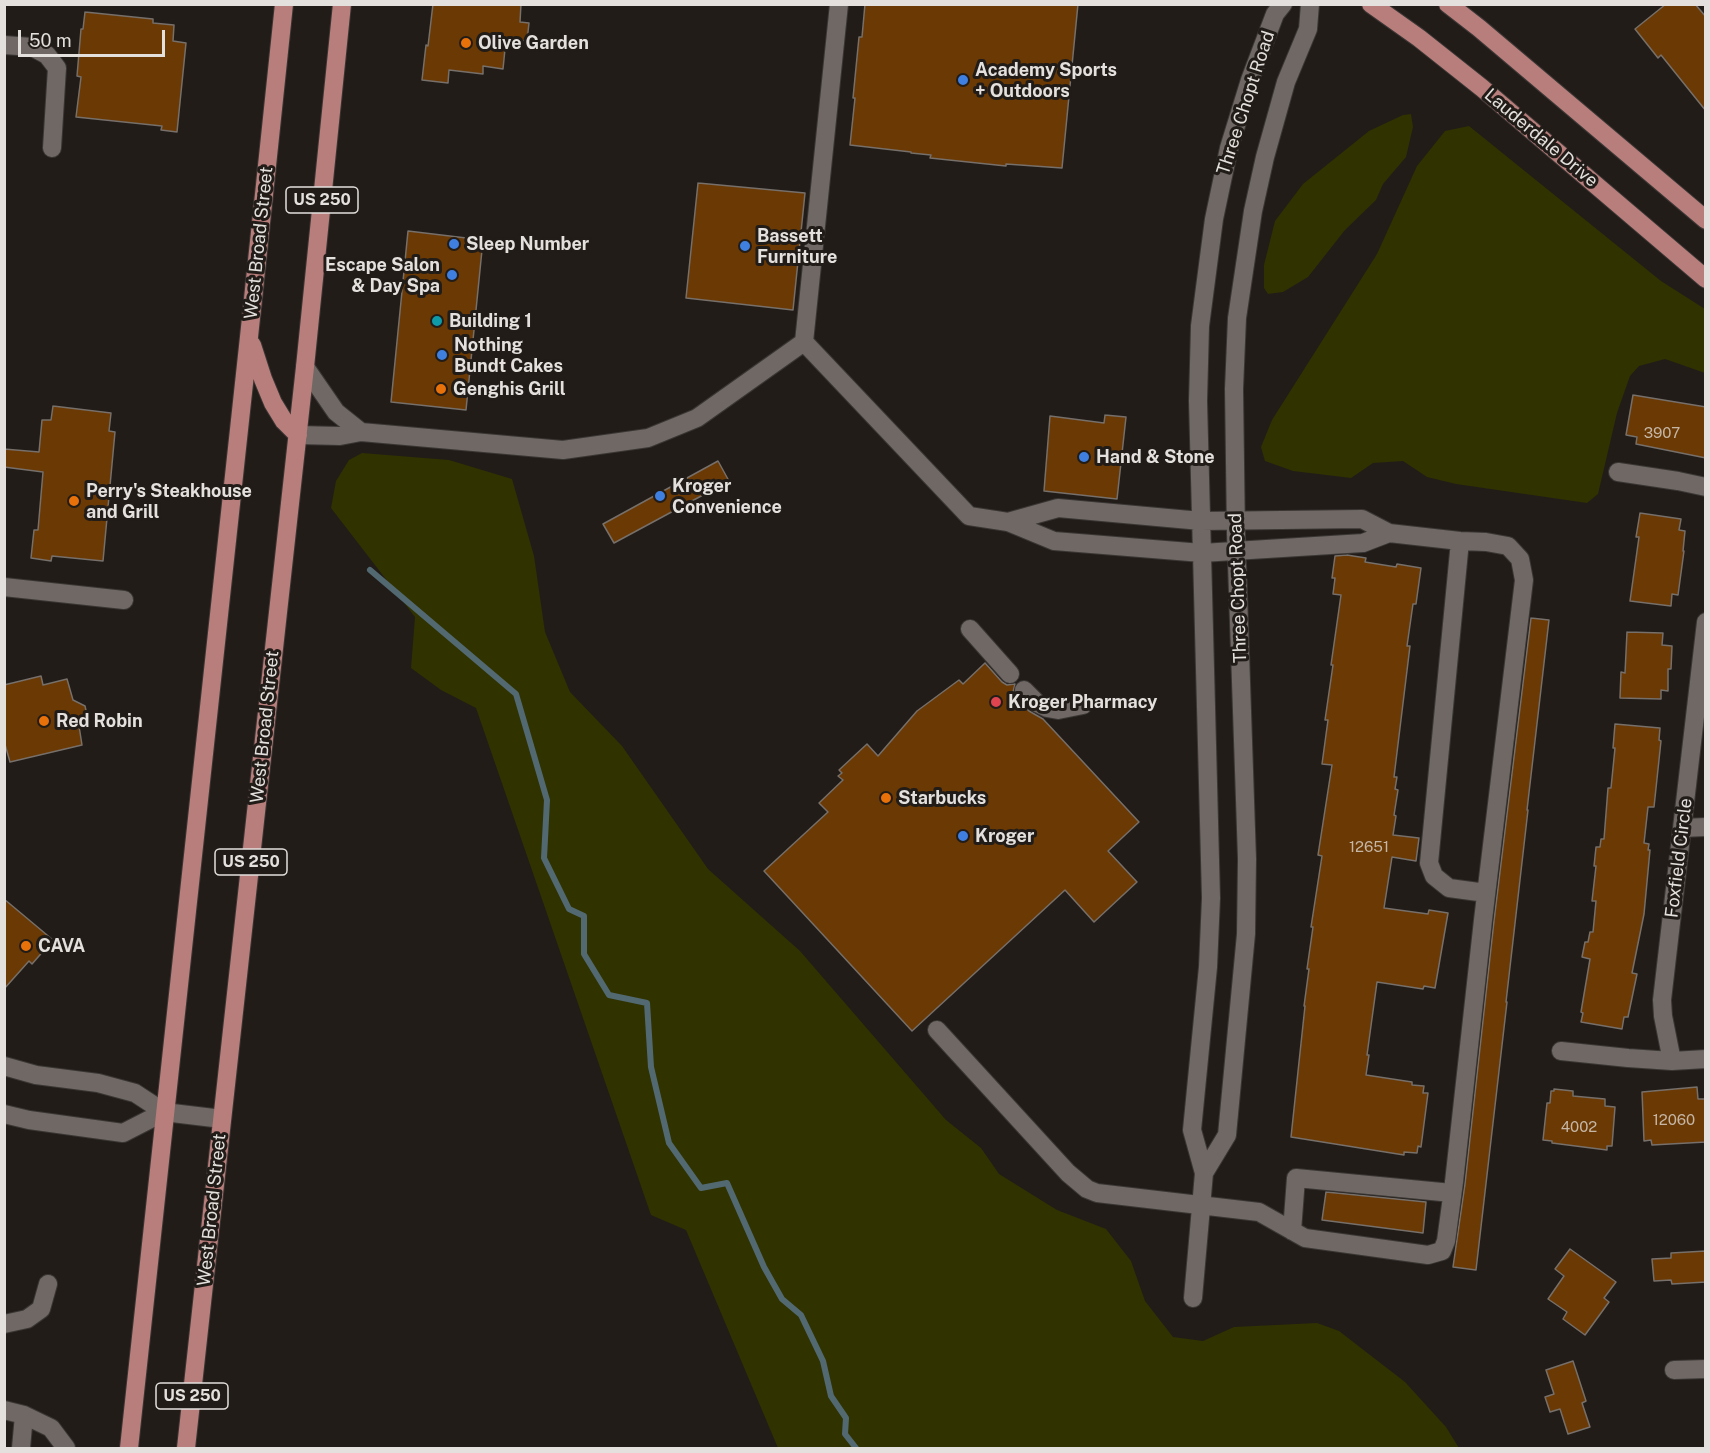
<!DOCTYPE html>
<style>
body{margin:0}
#map{position:relative;width:1710px;height:1453px;overflow:hidden;background:#211c18;font-family:"Public Sans",sans-serif}
canvas{display:block}
.frame{position:absolute;inset:0;border:6px solid #e3e0dd;pointer-events:none}
.scale{position:absolute;left:18px;top:30px;width:147px;height:27px;box-sizing:border-box;border:3px solid #e3e0dd;border-top:0;padding-left:8px;font-size:18px;line-height:21px;white-space:nowrap;color:#e3e0dd;-webkit-text-stroke:4px #211c18;paint-order:stroke}
</style>
<div id="map">
<canvas width="1710" height="1453"></canvas>
<div class="frame"></div>
<div class="scale">50 m</div>
</div>
<script>
const context = document.querySelector('canvas').getContext('2d');
context.lineJoin = 'round';
function fill(path, color) { context.fillStyle = color; context.fill(path, 'evenodd'); }
const toPath = rows => new Path2D(rows.map(r => 'M' + r).join(''));
function stroke(path, color, width, dash) { context.strokeStyle = color; context.lineWidth = width; context.lineCap = dash ? 'butt' : 'round'; context.setLineDash(dash || []); context.stroke(path); }
function drawText(font, color, halo, rows, align = 'center') {
  context.font = font + ' "Public Sans",sans-serif'; context.lineWidth = 6; context.setLineDash([]); context.textBaseline = 'middle'; context.strokeStyle = halo; context.fillStyle = color; for (const [text, x, y, turn = 0] of rows) {
    context.save(); context.translate(x, y); context.rotate((+turn || 0) * Math.PI / 180); context.textAlign = isNaN(turn) ? turn : align; if (halo) context.strokeText(text, 0, 0); context.fillText(text, 0, 0); context.restore();
  }
}
const green = toPath([
 [1411,114,1413,127,1406,157,1383,184,1376,200,1345,230,1308,277,1283,292,1268,294,1264,288,1264,265,1275,221,1303,184,1369,131,1403,115],
 [1469,126,1661,281,1705,309,1705,373,1665,359,1639,366,1630,376,1617,413,1598,494,1587,503,1456,484,1427,477,1403,461,1373,463,1351,478,1293,471,1265,461,1261,447,1272,420,1377,254,1417,166,1445,131],
 [362,453,449,460,512,479,534,556,545,632,570,692,622,746,708,869,800,951,946,1120,981,1148,999,1174,1057,1210,1106,1229,1131,1261,1145,1301,1173,1337,1203,1341,1234,1327,1317,1323,1339,1331,1405,1382,1446,1427,1459,1448,778,1448,686,1230,651,1215,476,708,441,690,411,668,415,617,331,508,336,481,349,460]
]);
const stream = toPath([
 [370,570,516,694,547,800,544,858,569,909,584,916,584,954,609,995,647,1003,651,1067,669,1143,701,1188,727,1183,764,1267,782,1299,801,1315,823,1361,831,1396,846,1418,845,1434,856,1448]
]);
const building = toPath([
 [433,4,521,4,520,22,529,23,527,41,506,39,503,69,483,66,483,74,449,70,448,83,422,80,426,45,428,46,433,4],
 [865,4,1078,4,1062,168,1006,164,1006,166,930,158,931,155,911,153,911,152,850,145,855,98,853,98,859,37,862,37,865,4],
 [1666,4,1695,4,1706,17,1706,111,1661,55,1658,58,1635,29,1666,4],
 [85,12,153,19,153,23,174,25,173,41,186,43,177,132,161,130,162,126,76,117,81,77,77,76,81,29,83,29,85,12],
 [698,183,805,193,793,310,686,298,698,183],
 [408,231,483,240,466,410,391,402,408,231],
 [1633,395,1706,407,1706,458,1636,444,1637,437,1626,435,1633,395],
 [53,406,111,413,109,431,115,432,103,561,52,556,51,561,31,558,34,530,38,530,43,472,4,467,4,449,39,452,42,420,51,420,53,406],
 [1105,415,1126,417,1117,499,1044,491,1050,416,1104,423,1105,415],
 [718,461,729,481,614,543,603,524,718,461],
 [1640,513,1681,519,1679,530,1685,531,1683,551,1684,551,1678,595,1672,594,1671,606,1630,601,1639,537,1636,537,1640,513],
 [1347,555,1366,558,1365,562,1396,567,1397,564,1421,568,1416,604,1413,604,1407,646,1410,646,1394,777,1397,777,1395,789,1398,790,1394,815,1396,816,1393,835,1419,838,1416,861,1392,857,1384,908,1428,914,1429,910,1448,913,1435,988,1424,986,1423,989,1377,982,1367,1055,1369,1055,1366,1075,1412,1082,1412,1085,1424,1086,1423,1093,1428,1093,1421,1147,1418,1146,1417,1153,1404,1152,1404,1155,1291,1137,1305,1006,1304,1006,1309,969,1307,969,1313,927,1311,927,1322,856,1318,855,1332,765,1322,764,1328,720,1325,720,1333,665,1331,665,1341,595,1333,594,1335,578,1332,578,1335,556,1347,555],
 [1531,618,1549,620,1527,810,1528,810,1506,1002,1507,1002,1476,1270,1453,1267,1465,1184,1494,921,1531,618],
 [1627,632,1663,633,1662,645,1672,646,1671,669,1668,669,1668,691,1661,690,1661,699,1620,698,1621,672,1625,673,1627,632],
 [985,663,1002,682,1007,685,1015,684,1013,692,1016,698,1029,711,1043,719,1139,822,1108,851,1137,882,1094,922,1065,890,912,1031,764,871,828,812,819,803,843,780,838,776,842,773,839,770,867,744,878,756,917,711,959,680,963,684,985,663],
 [41,676,43,685,67,679,73,700,85,706,87,715,79,726,82,745,10,762,4,741,4,685,41,676],
 [1615,724,1660,728,1659,740,1661,741,1654,807,1648,807,1644,843,1649,844,1648,850,1650,850,1644,914,1632,973,1637,974,1628,1017,1624,1017,1622,1029,1581,1022,1583,1013,1581,1012,1590,959,1582,957,1585,942,1588,942,1590,932,1593,932,1596,901,1592,901,1596,866,1594,866,1596,847,1600,847,1601,839,1604,839,1608,788,1611,788,1615,748,1613,748,1615,724],
 [4,899,53,940,32,964,29,961,4,989,4,899],
 [1697,1087,1698,1099,1706,1099,1706,1142,1652,1145,1651,1140,1644,1141,1642,1092,1697,1087],
 [1554,1089,1573,1091,1573,1096,1605,1099,1605,1106,1615,1107,1612,1146,1607,1146,1607,1150,1552,1143,1552,1141,1543,1140,1547,1103,1550,1103,1551,1091,1554,1091,1554,1089],
 [1326,1192,1426,1202,1423,1233,1322,1220,1326,1192],
 [1570,1249,1616,1282,1604,1298,1609,1302,1585,1335,1563,1319,1567,1312,1548,1299,1564,1276,1555,1269,1570,1249],
 [1706,1251,1706,1282,1672,1284,1671,1280,1654,1281,1652,1259,1671,1258,1671,1253,1706,1251],
 [1573,1361,1586,1401,1582,1403,1590,1427,1568,1434,1560,1409,1550,1412,1545,1397,1554,1394,1546,1370,1573,1361]
]);
const minor = toPath([
 [839,4,804,342,969,516,1008,522,1054,541,1202,553,1363,543,1389,533,1362,519,1201,521,1058,508,1008,522],
 [4,45,32,47,47,55,57,68,52,148],
 [305,367,336,412,361,432],
 [298,435,340,436,361,432,563,450,648,438,697,418,804,342],
 [1618,472,1678,481,1706,487],
 [1460,541,1429,863,1434,876,1449,888,1486,893],
 [4,587,124,600],
 [970,629,1010,674],
 [1024,690,1037,703,1047,708,1058,710,1083,705],
 [1682,828,1706,827],
 [937,1030,1068,1173,1087,1189,1097,1193,1259,1212,1305,1238,1428,1255,1442,1251,1446,1241,1454,1182,1483,920,1524,580,1520,559,1508,546,1486,542,1460,541,1389,533],
 [1561,1051,1628,1058,1672,1061,1706,1059],
 [1672,1061,1663,1016,1662,1000,1706,622],
 [4,1066,36,1075,98,1083,135,1093,164,1112,222,1119],
 [4,1114,29,1120,123,1133,164,1112],
 [1204,1173,1227,1135,1246,934,1247,859,1236,534,1234,389,1237,318,1253,211,1265,157,1286,82,1308,29,1310,4],
 [1292,1231,1296,1178,1452,1193],
 [1193,1298,1204,1173,1192,1130,1208,967,1211,898,1198,401,1200,326,1214,219,1229,148,1250,80,1275,14,1283,4],
 [4,1324,27,1319,41,1309,48,1284],
 [1674,1370,1706,1369],
 [4,1410,24,1415,51,1428,66,1448],
 [21,1448,24,1415]
]);
const major = toPath([
 [1371,4,1419,38,1482,88,1706,279],
 [1448,4,1479,28,1706,220],
 [252,345,263,379,273,403,284,421,298,435],
 [129,1448,249,337,284,4],
 [186,1448,305,367,342,4]
]);
const markers = [
 [466,43,6,"#e8710a"],
 [963,80,6,"#3f7fe0"],
 [454,244,6,"#3f7fe0"],
 [745,246,6,"#3f7fe0"],
 [452,275,6,"#3f7fe0"],
 [437,321,6,"#0f9aa8"],
 [442,355,6,"#3f7fe0"],
 [441,389,6,"#e8710a"],
 [1084,457,6,"#3f7fe0"],
 [660,496,6,"#3f7fe0"],
 [74,501,6,"#e8710a"],
 [996,702,6,"#e0444e"],
 [44,721,6,"#e8710a"],
 [886,798,6,"#e8710a"],
 [963,836,6,"#3f7fe0"],
 [26,946,6,"#e8710a"]
];
const numberNames = [
 ["3907",1662,433],
 ["12651",1369,847],
 ["12060",1674,1120],
 ["4002",1579,1127]
];
const shields = [
 [322,200,72],
 [251,862,72],
 [192,1396,72]
];
const shieldNames = [
 ["US 250",322,200],
 ["US 250",251,862],
 ["US 250",192,1396]
];
const poiNames = [
 ["Olive Garden",478,43],
 ["Academy Sports",975,70],
 ["+ Outdoors",975,91],
 ["Bassett",757,236],
 ["Furniture",757,257],
 ["Sleep Number",466,244],
 ["Escape Salon",440,265,"right"],
 ["& Day Spa",440,286,"right"],
 ["Building 1",449,321],
 ["Nothing",454,345],
 ["Bundt Cakes",454,366],
 ["Genghis Grill",453,389],
 ["Hand & Stone",1096,457],
 ["Kroger",672,486],
 ["Convenience",672,507],
 ["Perry's Steakhouse",86,491],
 ["and Grill",86,512],
 ["Kroger Pharmacy",1008,702],
 ["Red Robin",56,721],
 ["Starbucks",898,798],
 ["Kroger",975,836],
 ["CAVA",38,946]
];
const streetNames = [
 ["Three Chopt Road",1246,103,-72],
 ["Lauderdale Drive",1541,138,40],
 ["West Broad Street",259,243,-84],
 ["Three Chopt Road",1238,588,-92],
 ["West Broad Street",265,727,-84],
 ["Foxfield Circle",1679,858,-83],
 ["West Broad Street",212,1210,-84]
];
fill(green, '#303200');
stroke(stream, '#526972', 6);
fill(building, '#6b3903');
stroke(building, '#766f6a', 1.5);
stroke(minor, '#3a3634', 20);
stroke(major, '#3a3634', 20);
stroke(minor, '#6f6864', 18);
stroke(major, '#b87e7c', 18);
for (const [x, y, r, color] of markers) { const dot = new Path2D(); dot.arc(x, y, r, 0, 2 * Math.PI); context.fillStyle = color; context.fill(dot); stroke(dot, '#211c18', 2); }
drawText('15px', '#c5b6a6', null, numberNames);
for (const [x, y, w] of shields) { const box = new Path2D(); box.roundRect(x - w / 2, y - 13, w, 26, 4.5); context.fillStyle = '#211c18'; context.fill(box); stroke(box, '#e3e0dd', 1.5); }
drawText('bold 16px', '#e3e0dd', null, shieldNames);
drawText('bold 18px', '#e3e0dd', '#211c18', poiNames, 'left');
drawText('18px', '#e3e0dd', '#211c18', streetNames);
</script>
